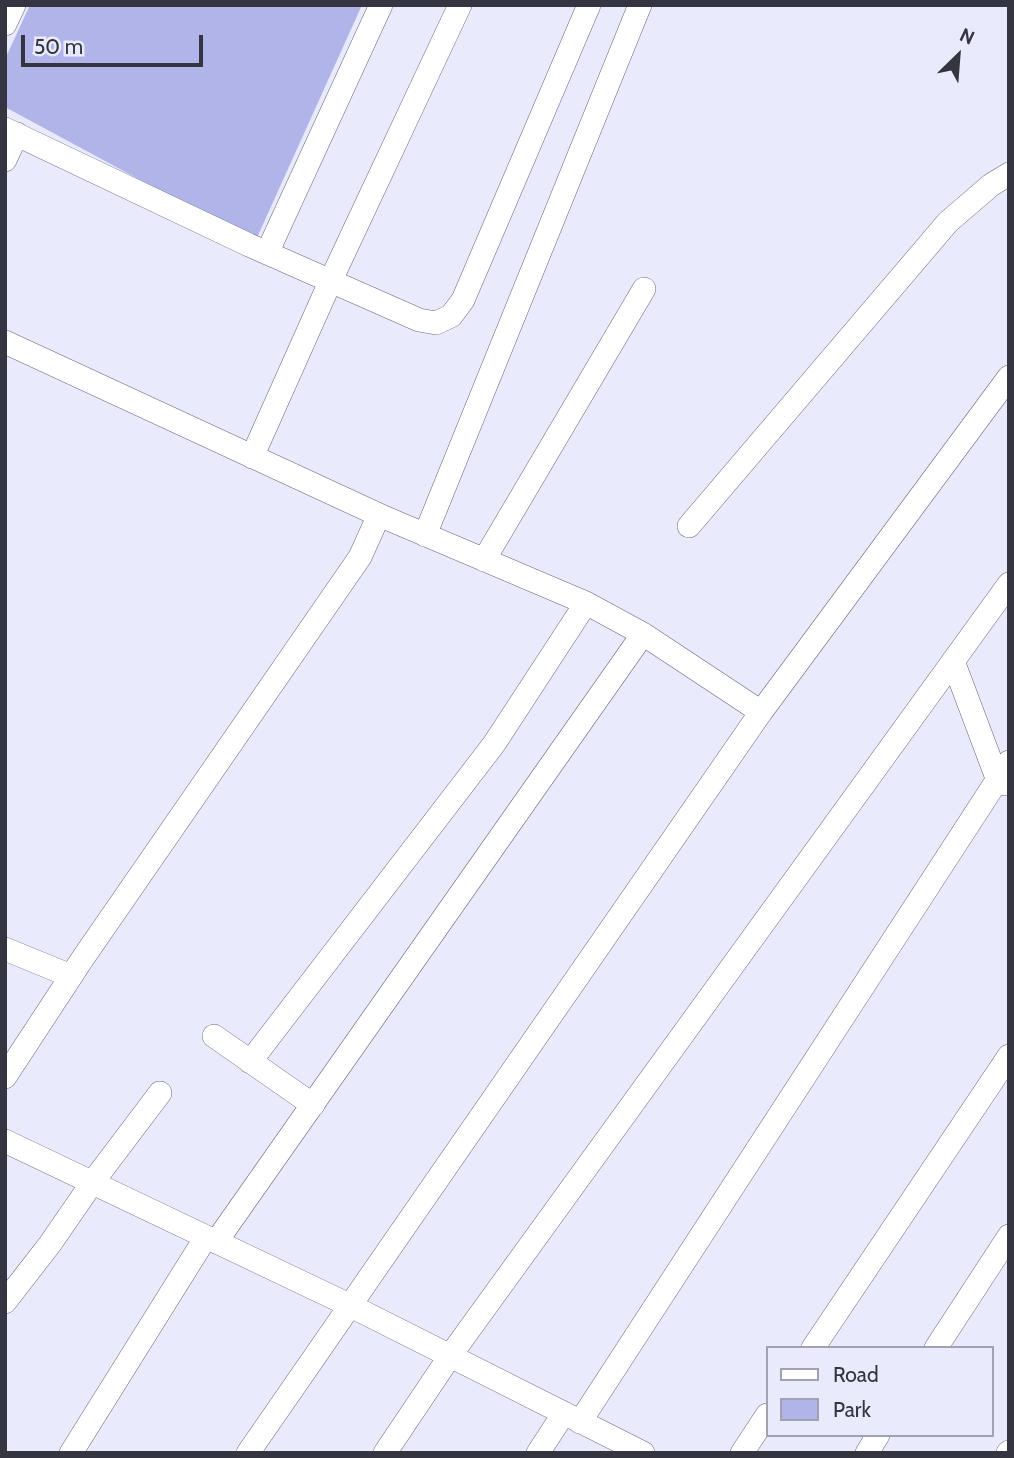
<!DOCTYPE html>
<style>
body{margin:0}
#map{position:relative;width:1014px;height:1458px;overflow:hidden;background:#e9eafb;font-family:Cabin,sans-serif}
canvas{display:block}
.frame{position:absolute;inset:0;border:7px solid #343540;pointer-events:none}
.legend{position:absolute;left:766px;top:1346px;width:228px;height:91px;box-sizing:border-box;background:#e9eafb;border:2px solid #a1a2b0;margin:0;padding:9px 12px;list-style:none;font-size:21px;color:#343540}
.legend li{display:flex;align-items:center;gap:14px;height:35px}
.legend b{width:35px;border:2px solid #a1a2b0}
.north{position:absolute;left:923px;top:21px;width:70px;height:70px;-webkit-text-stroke:5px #e9eafb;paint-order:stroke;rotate:25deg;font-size:19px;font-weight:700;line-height:28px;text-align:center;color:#343540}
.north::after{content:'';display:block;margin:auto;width:24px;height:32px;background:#343540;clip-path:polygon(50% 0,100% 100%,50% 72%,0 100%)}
.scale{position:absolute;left:21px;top:35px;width:182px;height:32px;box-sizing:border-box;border:4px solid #343540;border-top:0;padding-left:9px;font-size:21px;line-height:24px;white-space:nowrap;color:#343540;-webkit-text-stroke:5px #e9eafb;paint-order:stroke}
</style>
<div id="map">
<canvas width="1014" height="1458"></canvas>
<div class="frame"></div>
<ul class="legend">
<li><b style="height:9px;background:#fff"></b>Road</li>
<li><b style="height:19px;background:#b1b4e8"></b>Park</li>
</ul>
<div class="north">N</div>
<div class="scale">50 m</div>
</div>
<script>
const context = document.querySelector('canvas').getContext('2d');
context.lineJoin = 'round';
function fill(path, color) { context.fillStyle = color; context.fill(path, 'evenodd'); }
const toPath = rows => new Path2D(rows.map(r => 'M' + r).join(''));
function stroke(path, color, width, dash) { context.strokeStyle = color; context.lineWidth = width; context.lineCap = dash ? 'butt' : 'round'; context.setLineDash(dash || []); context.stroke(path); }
const green = toPath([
 [30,5,362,5,255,242,5,107,5,59]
]);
const minor = toPath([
 [5,24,14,5],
 [5,129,249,245,419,320,436,323,451,316,463,300,589,5],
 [5,160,17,134],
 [267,253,381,5],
 [5,342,379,515,586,603,643,634,761,712],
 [252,457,331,280,460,5],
 [689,526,948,222,991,185,1009,174],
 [425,535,640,5],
 [484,560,644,289],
 [953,661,997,778,1006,784],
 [5,949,71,976],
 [214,1036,313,1105],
 [250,1062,494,744,586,603],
 [5,1077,83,958,360,557,379,515],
 [5,1141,349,1305,643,1453],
 [216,1242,643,634],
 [5,1302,50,1244,92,1183,160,1093],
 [813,1348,1009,1056],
 [936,1348,1009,1236],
 [580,1422,1009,762],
 [71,1453,206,1237],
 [248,1453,761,712,1009,377],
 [385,1453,450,1356,1009,584],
 [538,1453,564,1413],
 [742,1453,767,1415],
 [867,1453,878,1435],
 [1008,1453,1009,1452]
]);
fill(green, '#b1b4e8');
stroke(minor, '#65667e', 24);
stroke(minor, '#fff', 23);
</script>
